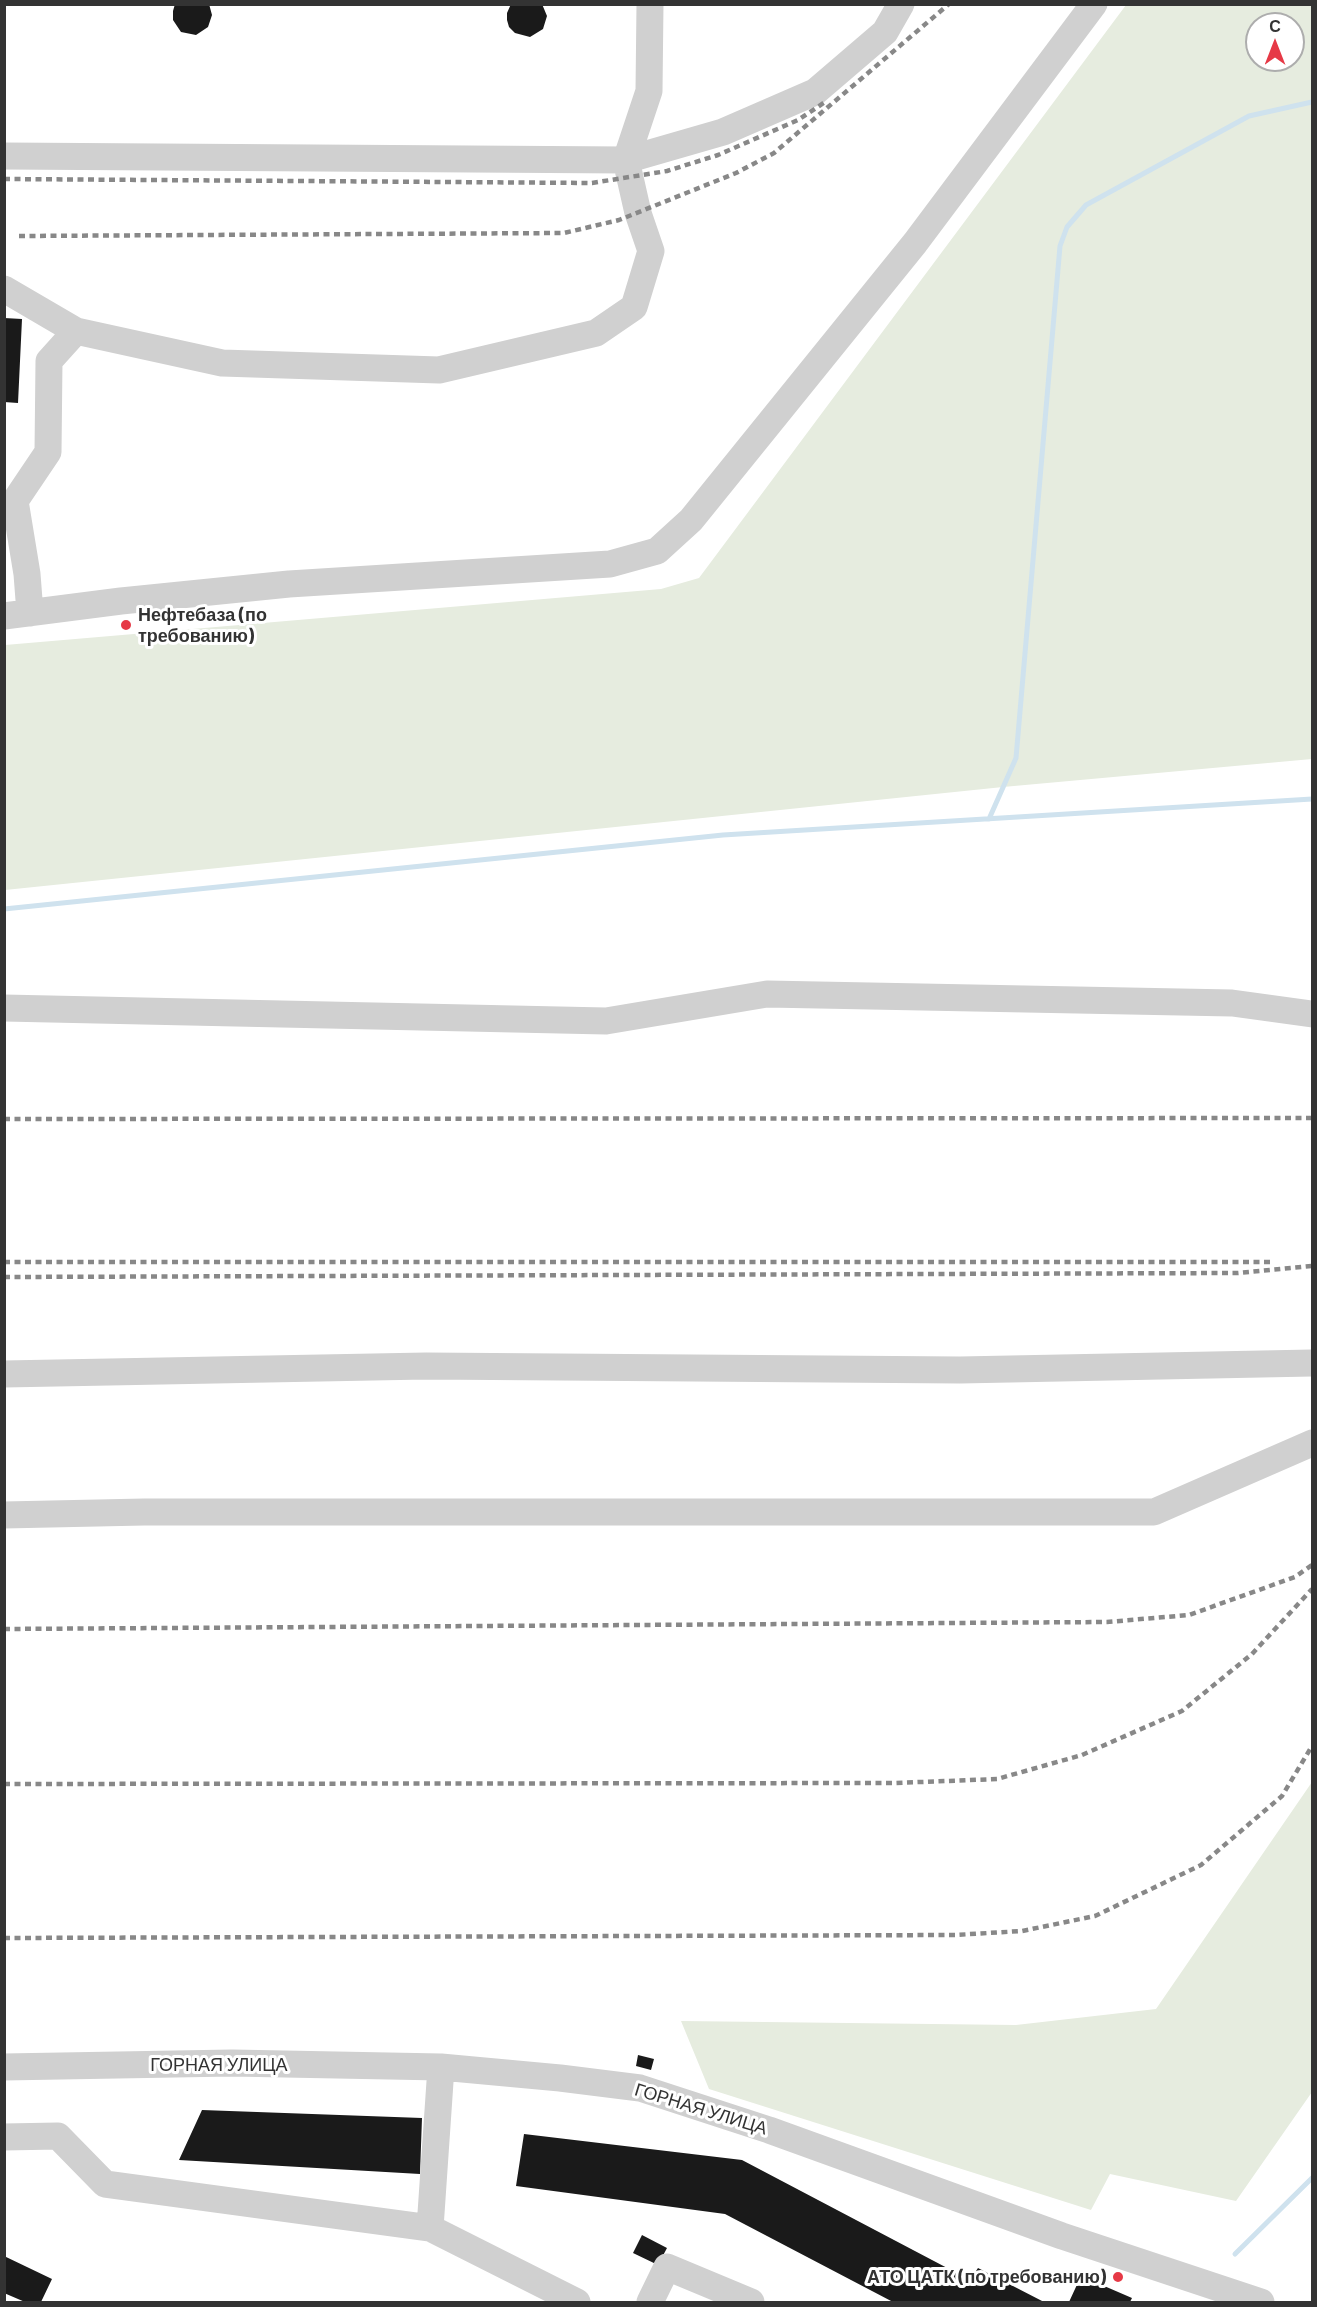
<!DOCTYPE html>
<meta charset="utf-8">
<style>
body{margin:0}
#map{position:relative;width:1317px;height:2307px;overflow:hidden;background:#fff;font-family:Barlow,sans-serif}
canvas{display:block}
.frame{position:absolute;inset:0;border:6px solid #333;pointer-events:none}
.north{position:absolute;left:1245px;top:12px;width:60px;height:60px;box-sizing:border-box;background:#fff;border:2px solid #adadad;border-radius:50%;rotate:0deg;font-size:16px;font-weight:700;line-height:24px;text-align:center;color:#333}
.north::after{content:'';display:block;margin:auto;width:21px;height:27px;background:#e63946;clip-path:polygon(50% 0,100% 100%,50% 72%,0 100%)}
</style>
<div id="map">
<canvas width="1317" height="2307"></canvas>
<div class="frame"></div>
<div class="north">С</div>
</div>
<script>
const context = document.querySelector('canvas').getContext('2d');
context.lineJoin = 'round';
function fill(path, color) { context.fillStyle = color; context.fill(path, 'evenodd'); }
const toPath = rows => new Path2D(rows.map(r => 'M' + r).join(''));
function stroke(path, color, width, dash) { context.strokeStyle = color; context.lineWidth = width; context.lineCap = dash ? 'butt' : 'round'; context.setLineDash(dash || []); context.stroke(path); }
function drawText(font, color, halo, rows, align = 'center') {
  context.font = font + ' Barlow,sans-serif'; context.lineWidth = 6; context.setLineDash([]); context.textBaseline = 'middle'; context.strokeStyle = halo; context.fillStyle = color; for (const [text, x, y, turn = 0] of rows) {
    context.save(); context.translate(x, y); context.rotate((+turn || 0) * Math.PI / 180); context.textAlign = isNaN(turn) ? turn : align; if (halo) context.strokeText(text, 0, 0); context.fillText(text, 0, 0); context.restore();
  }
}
const green = toPath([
 [1126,5,1312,5,1312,759,1003,787,5,890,5,645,661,589,699,578],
 [1257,24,1293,24,1293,60,1257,60],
 [1312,1782,1312,2092,1236,2201,1110,2174,1091,2210,709,2089,681,2021,1016,2025,1156,2009]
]);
const stream = toPath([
 [989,819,1016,758,1060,246,1067,227,1086,205,1249,116,1312,102],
 [4,909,723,835,1312,799],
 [1235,2254,1312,2178]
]);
const building = toPath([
 [175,4,209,4,212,15,208,27,196,35,181,32,173,20,173,11],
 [511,4,542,4,547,16,543,29,530,37,515,33,509,27,507,20,507,13],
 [4,318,22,319,18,403,4,402],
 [638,2055,654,2059,651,2070,636,2066],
 [202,2110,422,2118,420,2174,179,2160],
 [524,2134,742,2160,970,2280,978,2268,1044,2302,893,2302,725,2214,516,2186],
 [642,2235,667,2248,658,2265,633,2253],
 [4,2256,52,2279,41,2302,25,2302,4,2293],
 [1081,2276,1132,2298,1130,2302,1069,2302]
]);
const minor = toPath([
 [4,156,626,160,723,132,815,92,885,32,901,4],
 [4,289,76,331,222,363,439,370,596,333,634,307,651,251,638,213,626,160,649,91,650,4],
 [30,613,27,574,15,501,48,452,49,361,76,331],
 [4,616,121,601,289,584,610,564,657,551,691,520,915,243,1094,4],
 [4,1008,606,1021,767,994,1232,1003,1312,1014],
 [4,1374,426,1366,960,1370,1312,1363],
 [4,1515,144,1512,1154,1512,1312,1443],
 [4,2067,232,2063,441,2067,560,2078,640,2088,769,2130,1062,2236,1261,2302],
 [441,2067,430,2228,577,2302],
 [4,2137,58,2136,105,2184,430,2228],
 [650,2302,667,2267,751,2302]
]);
const rail = toPath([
 [4,179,592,183,667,171,718,155,798,120,825,102],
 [19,236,564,233,619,220,736,173,774,153,949,4],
 [4,1119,1312,1118],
 [4,1262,1274,1262],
 [4,1277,1238,1273,1312,1266],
 [4,1629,1107,1622,1189,1615,1295,1577,1312,1565],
 [4,1784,895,1783,997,1779,1082,1755,1182,1711,1252,1654,1312,1589],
 [4,1938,955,1935,1022,1931,1095,1916,1201,1865,1282,1796,1312,1746]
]);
const markers = [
 [126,625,6,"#e63946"],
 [1118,2277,6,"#e63946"]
];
const poiNames = [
 ["Нефтебаза (по",138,615],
 ["требованию)",138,636],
 ["АТО ЦАТК (по требованию)",1106,2277,"right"]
];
const streetNames = [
 ["ГОРНАЯ УЛИЦА",219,2065],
 ["ГОРНАЯ УЛИЦА",701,2109,17]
];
fill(green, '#e6ecdf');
stroke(stream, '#cfe2ee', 5);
fill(building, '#1a1a1a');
stroke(minor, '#d0d0d0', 27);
stroke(rail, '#888', 4.5, [6, 4.5]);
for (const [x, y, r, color] of markers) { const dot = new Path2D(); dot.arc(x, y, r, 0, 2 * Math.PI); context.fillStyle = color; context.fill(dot); stroke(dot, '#fff', 2); }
drawText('bold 18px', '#333', '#fff', poiNames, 'left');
drawText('18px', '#333', '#fff', streetNames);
</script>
